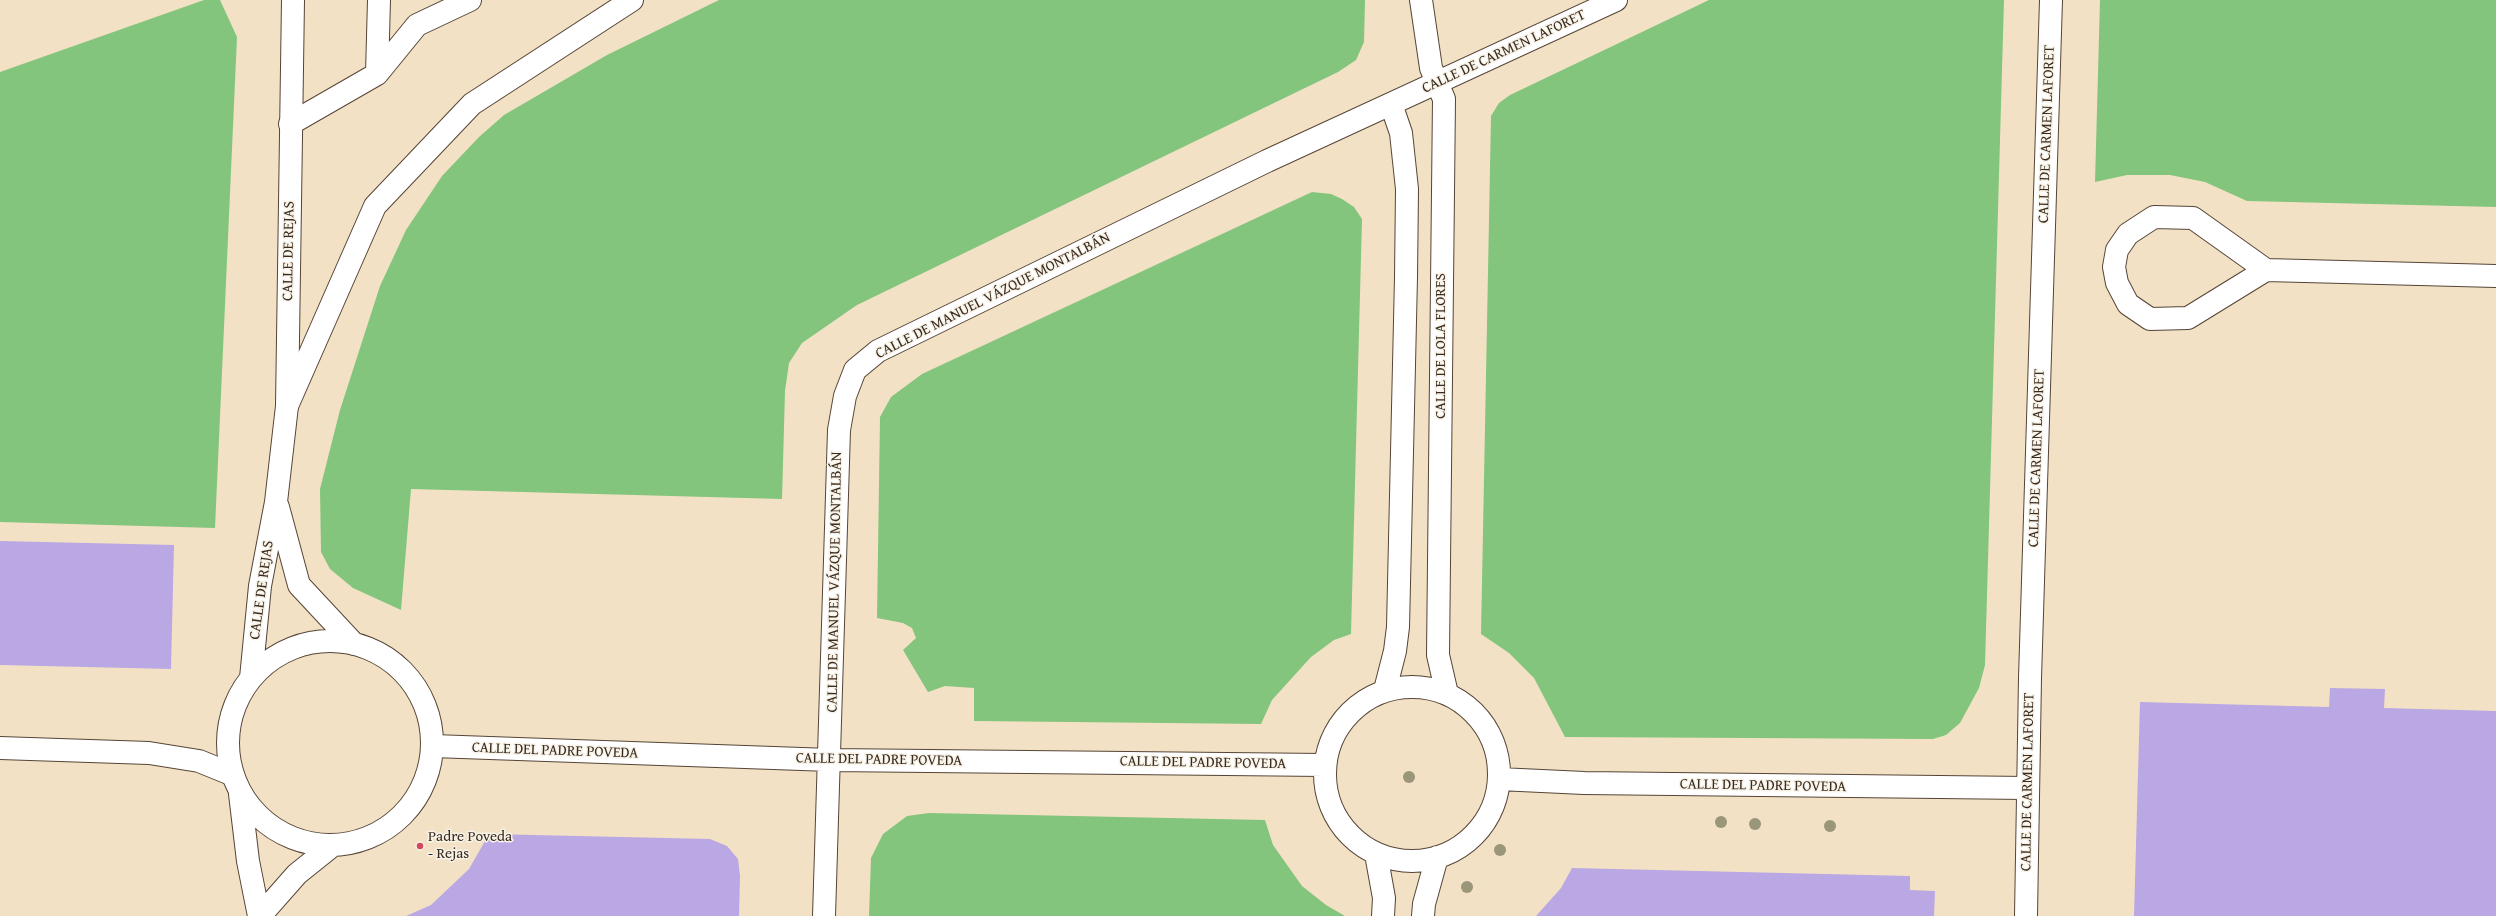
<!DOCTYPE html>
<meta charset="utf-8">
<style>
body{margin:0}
canvas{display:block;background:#f2e1c4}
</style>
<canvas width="2496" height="916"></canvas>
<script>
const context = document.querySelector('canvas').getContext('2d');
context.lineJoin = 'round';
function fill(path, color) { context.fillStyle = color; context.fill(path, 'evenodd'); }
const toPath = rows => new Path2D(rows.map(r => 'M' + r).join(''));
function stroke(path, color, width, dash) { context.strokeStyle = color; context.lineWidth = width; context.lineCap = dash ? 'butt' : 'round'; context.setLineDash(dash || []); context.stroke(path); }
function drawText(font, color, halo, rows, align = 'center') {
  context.font = font + ' "Gentium Book Plus",serif'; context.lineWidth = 3; context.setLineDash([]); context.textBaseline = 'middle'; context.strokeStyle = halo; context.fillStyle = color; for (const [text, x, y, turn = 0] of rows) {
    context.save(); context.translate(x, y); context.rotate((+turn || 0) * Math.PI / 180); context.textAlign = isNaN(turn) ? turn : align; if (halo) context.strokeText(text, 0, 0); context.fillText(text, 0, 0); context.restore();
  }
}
const green = toPath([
 [204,0,220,0,237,37,215,528,0,522,0,72],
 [719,0,1365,0,1364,42,1356,60,1338,72,857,305,802,343,789,363,785,391,782,499,411,489,401,610,353,588,330,569,321,552,320,489,340,410,380,286,406,230,442,176,479,137,504,115,607,55],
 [1709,0,2004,0,1985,665,1979,688,1960,723,1946,735,1933,739,1565,737,1534,678,1509,653,1481,634,1491,116,1499,103,1510,95],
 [2100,0,2496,0,2496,207,2247,201,2205,182,2170,175,2127,175,2095,182],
 [1312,192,1331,194,1342,199,1354,207,1362,219,1351,634,1334,640,1311,657,1272,700,1261,724,974,721,974,688,945,686,928,692,903,650,916,638,912,628,903,623,877,618,880,417,891,397,922,374],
 [929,813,1265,820,1273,845,1302,886,1326,905,1345,916,869,916,871,858,883,834,907,816]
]);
const building = toPath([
 [0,541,174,545,171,669,0,665],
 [2330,688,2385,689,2384,708,2496,711,2496,916,2134,916,2140,702,2329,707],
 [489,834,710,839,727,846,738,859,740,876,739,916,406,916,431,905,469,869],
 [1572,868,1910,876,1910,890,1935,891,1934,916,1536,916,1561,888]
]);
const lane = toPath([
 [377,74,417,25,470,0],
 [290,124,377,74,379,0],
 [0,748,149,753,199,761,231,774]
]);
const street = toPath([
 [1421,0,1431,68,1444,99,1438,655,1447,694],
 [2266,270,2193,218,2154,217,2128,234,2117,250,2114,267,2117,283,2128,304,2150,319,2188,318,2266,270,2496,276],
 '1325 774a87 87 0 1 1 174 0a87 87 0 1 1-174 0Z',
 [1385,690,1395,651,1398,627,1406,277,1407,189,1401,133,1391,104],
 [433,746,830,760,1325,765],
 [1499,779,1584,783,2027,788],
 [1376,854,1384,898,1383,916],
 [824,916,839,430,845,396,855,370,878,351,1267,161,1616,0],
 [1423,916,1424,904,1437,857],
 [2026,916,2030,678,2051,0]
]);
const secondary = toPath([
 [278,507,299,585,354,644],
 '228 743a102 102 0 1 1 204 0a102 102 0 1 1-204 0Z',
 [251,678,260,586,276,502,287,406,293,0],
 [240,794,248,861,259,916],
 [260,916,297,874,332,846]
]);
const highway = toPath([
 [287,406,375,206,472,104,632,0]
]);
const trees = [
 [1409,777],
 [1721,822],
 [1755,824],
 [1830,826],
 [1500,850],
 [1467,887]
];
const markers = [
 [420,846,4,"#d1495b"]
];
const streetNames = [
 ["CALLE DE CARMEN LAFORET",1504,52,-25],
 ["CALLE DE CARMEN LAFORET",2047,134,-88],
 ["CALLE DE REJAS",289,251,-89],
 ["CALLE DE MANUEL VÁZQUE MONTALBÁN",993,296,-27],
 ["CALLE DE LOLA FLORES",1441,346,-90],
 ["CALLE DE CARMEN LAFORET",2037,458,-88],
 ["CALLE DE MANUEL VÁZQUE MONTALBÁN",835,582,-89],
 ["CALLE DE REJAS",262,590,-82],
 ["CALLE DEL PADRE POVEDA",555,751,2],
 ["CALLE DEL PADRE POVEDA",879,760,1],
 ["CALLE DEL PADRE POVEDA",1203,763,1],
 ["CALLE DE CARMEN LAFORET",2028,782,-89],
 ["CALLE DEL PADRE POVEDA",1763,786,1]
];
const poiNames = [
 ["Padre Poveda",428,837],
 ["- Rejas",428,854]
];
fill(green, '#84c57e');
fill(building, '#baa8e4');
stroke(lane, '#564537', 24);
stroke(street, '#564537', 24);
stroke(secondary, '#564537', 24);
stroke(highway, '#564537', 24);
stroke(lane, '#fff', 22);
stroke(street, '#fff', 22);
stroke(secondary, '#fff', 22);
stroke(highway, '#fff', 22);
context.fillStyle = '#999679';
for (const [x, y] of trees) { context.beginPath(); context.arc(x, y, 6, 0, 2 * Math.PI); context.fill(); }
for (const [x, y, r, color] of markers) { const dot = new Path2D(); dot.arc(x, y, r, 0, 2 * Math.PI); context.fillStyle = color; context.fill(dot); stroke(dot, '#f7f3e8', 1.5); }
drawText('15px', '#3b2a1e', '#f7f3e8', streetNames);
drawText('15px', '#3b2a1e', '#f7f3e8', poiNames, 'left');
</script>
